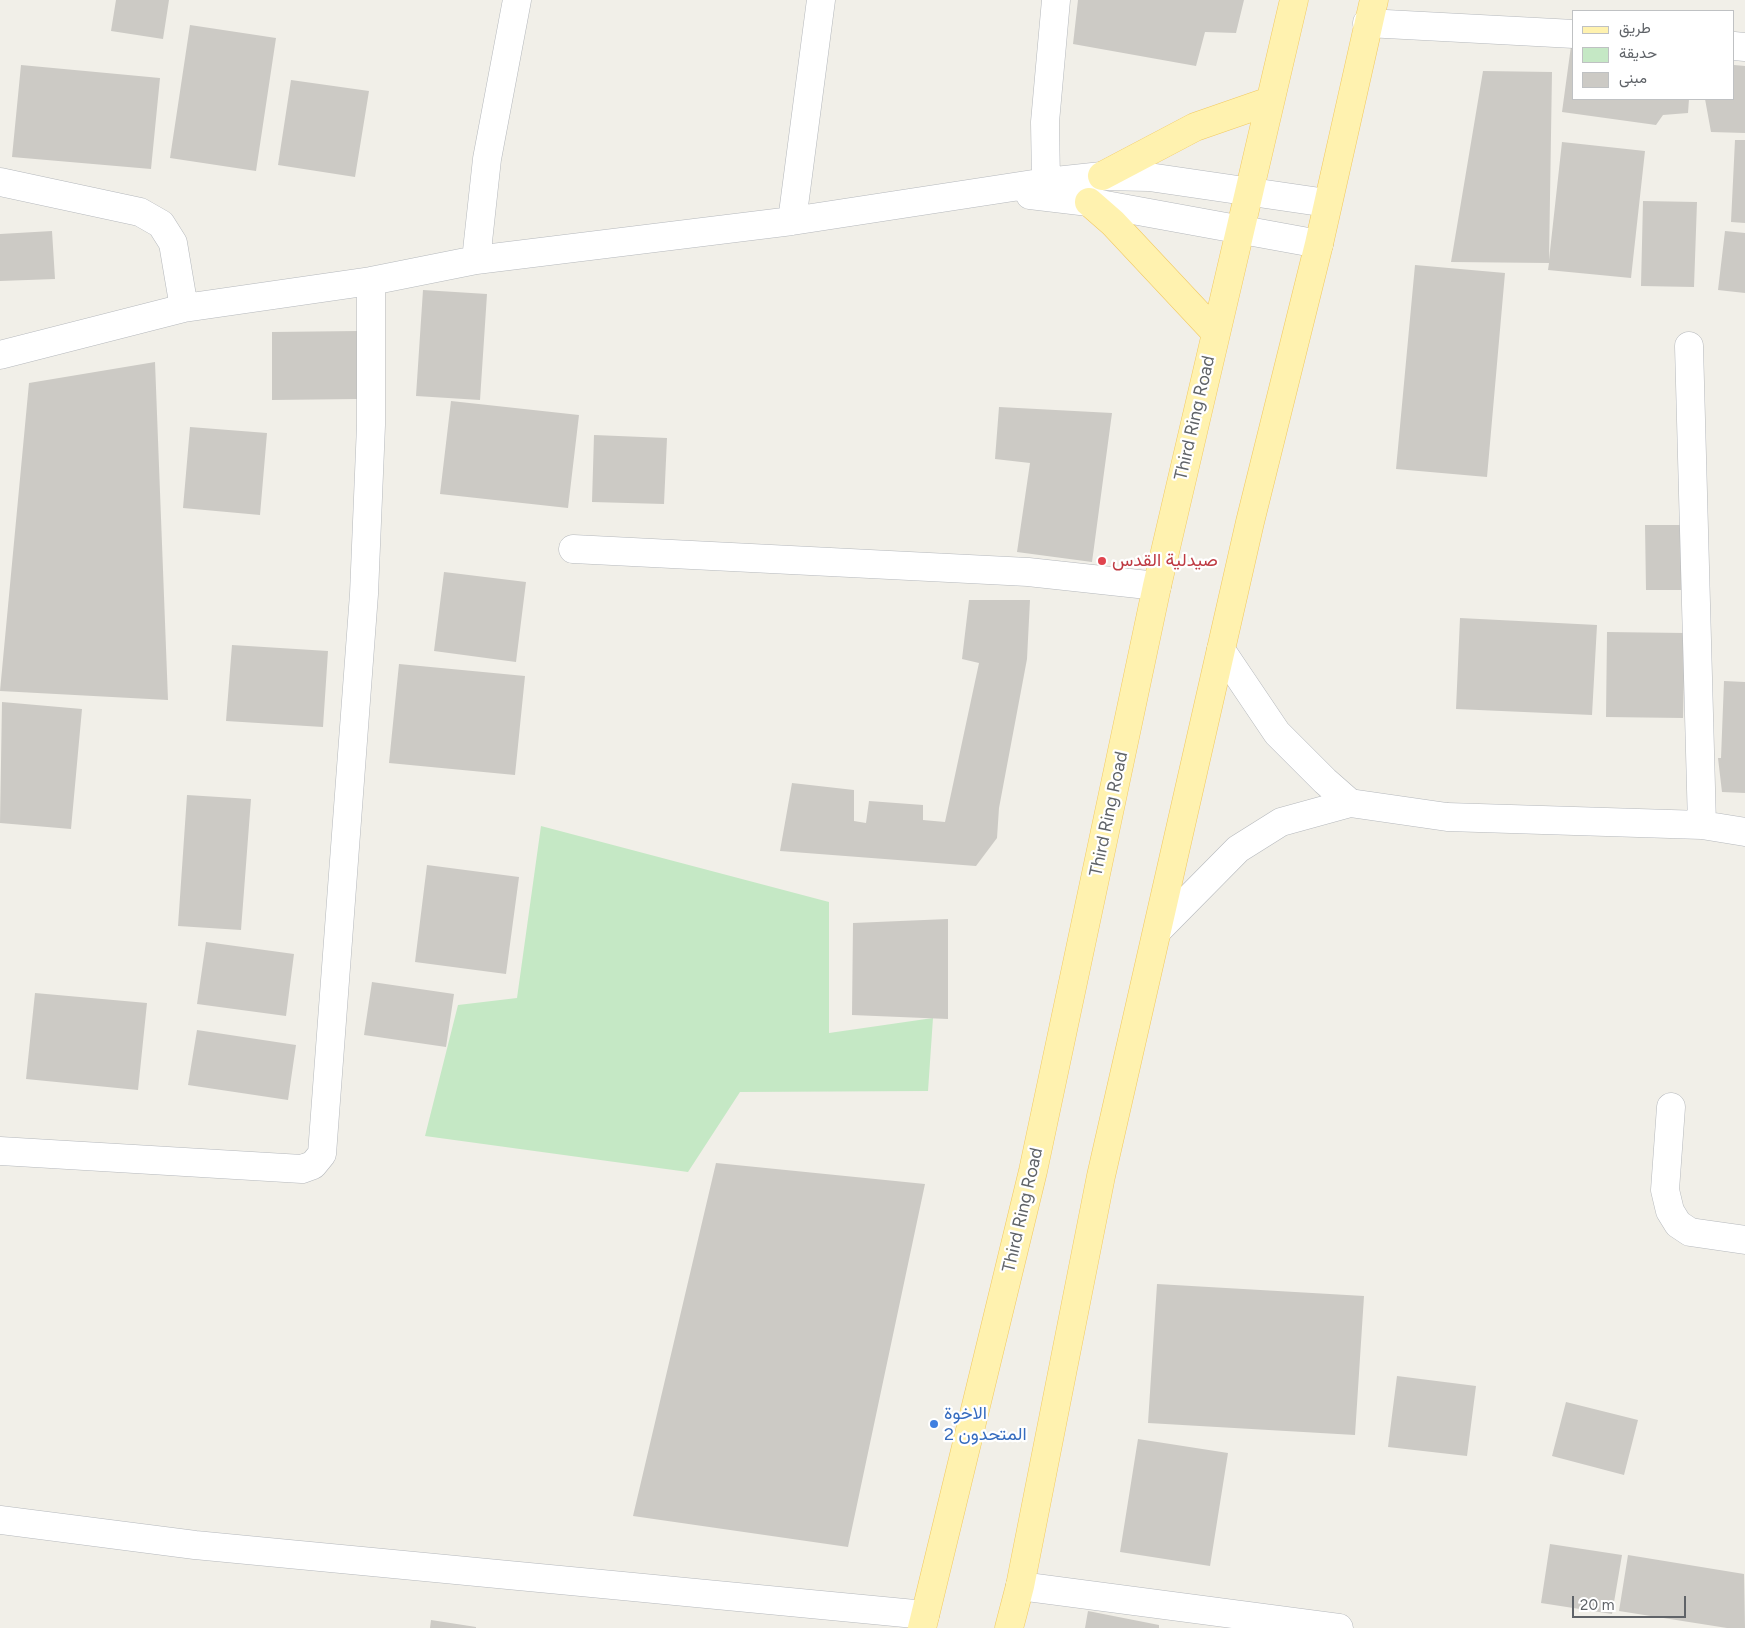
<!DOCTYPE html>
<meta charset="utf-8">
<style>
body{margin:0}
#map{position:relative;width:1745px;height:1628px;overflow:hidden;background:#f1efe8;font-family:Figtree,Vazirmatn,sans-serif}
canvas{display:block}
.legend{position:absolute;left:1572px;top:10px;width:162px;height:90px;box-sizing:border-box;background:#fff;border:1px solid #bfc1c3;margin:0;padding:6px 9px;list-style:none;font-size:15px;color:#5f6368}
.legend li{display:flex;align-items:center;gap:10px;height:25px}
.legend b{width:25px;border:1px solid #bfc1c3}
.scale{position:absolute;left:1572px;top:1596px;width:114px;height:22px;box-sizing:border-box;border:2px solid #5f6368;border-top:0;padding-left:6px;font-size:15px;line-height:18px;white-space:nowrap;color:#5f6368;-webkit-text-stroke:4px #fff;paint-order:stroke}
</style>
<div id="map">
<canvas width="1745" height="1628"></canvas>
<ul class="legend">
<li><b style="height:6px;background:#fff2af"></b>طريق</li>
<li><b style="height:14px;background:#c5e8c5"></b>حديقة</li>
<li><b style="height:14px;background:#cccac5"></b>مبنى</li>
</ul>
<div class="scale">20 m</div>
</div>
<script>
const context = document.querySelector('canvas').getContext('2d');
context.lineJoin = 'round';
function fill(path, color) { context.fillStyle = color; context.fill(path, 'evenodd'); }
const toPath = rows => new Path2D(rows.map(r => 'M' + r).join(''));
function stroke(path, color, width, dash) { context.strokeStyle = color; context.lineWidth = width; context.lineCap = dash ? 'butt' : 'round'; context.setLineDash(dash || []); context.stroke(path); }
function drawText(font, color, halo, rows, align = 'center') {
  context.font = font + ' Figtree,Vazirmatn,sans-serif'; context.lineWidth = 4.5; context.setLineDash([]); context.textBaseline = 'middle'; context.strokeStyle = halo; context.fillStyle = color; for (const [text, x, y, turn = 0] of rows) {
    context.save(); context.translate(x, y); context.rotate((+turn || 0) * Math.PI / 180); context.textAlign = isNaN(turn) ? turn : align; if (halo) context.strokeText(text, 0, 0); context.fillText(text, 0, 0); context.restore();
  }
}
const green = toPath([
 [541,826,829,902,829,1033,933,1018,928,1091,740,1092,688,1172,425,1136,458,1005,517,998]
]);
const building = toPath([
 [116,0,169,0,163,39,111,31],
 [1078,0,1244,0,1236,33,1205,32,1196,66,1073,44],
 [190,25,276,38,256,171,170,158],
 [1571,46,1574,47,1574,99,1689,99,1688,113,1663,115,1656,125,1562,112],
 [21,65,160,78,151,169,12,157],
 [1734,65,1745,66,1745,133,1711,132,1705,99,1734,99],
 [1483,71,1552,72,1549,260,1562,142,1645,151,1631,278,1548,270,1549,263,1451,262],
 [291,80,369,91,355,177,278,165],
 [1735,140,1745,140,1745,223,1731,222],
 [1643,201,1697,202,1694,287,1641,286],
 [52,231,55,279,0,281,0,234],
 [1725,231,1745,233,1745,293,1718,290],
 [1415,265,1505,273,1487,477,1396,469],
 [423,290,487,294,480,400,416,396],
 [358,331,358,399,272,400,272,332],
 [155,362,168,700,0,691,29,383],
 [451,401,579,415,568,508,440,494],
 [999,407,1112,413,1092,562,1017,552,1030,463,995,459],
 [190,427,267,433,260,515,183,508],
 [594,435,667,438,664,504,592,502],
 [1645,525,1688,525,1689,590,1646,590],
 [444,572,526,582,516,662,434,651],
 [969,600,1030,600,1027,659,999,808,997,838,976,866,780,851,792,783,854,790,854,821,866,823,869,801,923,805,923,820,945,822,979,663,962,659],
 [1460,618,1597,625,1592,715,1456,709],
 [1607,632,1685,633,1683,718,1606,717],
 [232,645,328,651,323,727,226,721],
 [399,664,525,676,515,775,389,763],
 [1724,681,1745,682,1745,793,1722,792,1718,758,1721,758],
 [2,702,82,709,71,829,0,823],
 [187,795,251,799,241,930,178,926],
 [427,865,519,877,506,974,415,962],
 [948,919,948,1019,852,1015,853,923],
 [206,942,294,954,286,1016,197,1004],
 [372,982,454,994,446,1047,364,1035],
 [35,993,147,1003,138,1090,26,1079],
 [197,1030,296,1045,288,1100,188,1085],
 [716,1163,925,1184,848,1547,633,1516],
 [1157,1284,1364,1296,1355,1435,1148,1423],
 [1397,1376,1476,1386,1467,1456,1388,1447],
 [1566,1402,1638,1420,1624,1475,1552,1456],
 [1138,1439,1228,1453,1210,1566,1120,1552],
 [1550,1544,1622,1555,1612,1614,1541,1603],
 [1628,1555,1744,1574,1745,1628,1727,1628,1619,1611],
 [1088,1611,1159,1625,1159,1628,1085,1628],
 [431,1620,476,1627,476,1628,430,1628]
]);
const minor = toPath([
 [1367,23,1574,34],
 [1734,46,1745,47],
 [0,182,140,212,161,224,173,243,184,308],
 [1046,182,1045,122,1056,0],
 [1030,195,1089,202,1319,244],
 [792,221,821,0],
 [476,260,487,159,517,0],
 [1689,346,1702,825],
 [0,355,184,308,371,281,476,260,792,221,1046,182,1102,176,1149,177,1327,203],
 [573,549,1028,572,1157,586],
 [1221,650,1277,733,1325,781,1350,803],
 [1158,930,1238,849,1281,822,1350,803,1447,817,1702,825,1745,832],
 [1671,1107,1665,1190,1670,1211,1678,1224,1690,1232,1745,1240],
 [0,1151,302,1169,313,1165,322,1154,364,594,371,425,371,281],
 [0,1520,195,1545,925,1615],
 [1020,1586,1339,1628]
]);
const major = toPath([
 [1102,176,1195,127,1270,101],
 [1089,202,1113,223,1215,332],
 [922,1628,1033,1171,1157,586,1294,0],
 [1009,1628,1020,1586,1101,1176,1250,522,1319,244,1374,0]
]);
const markers = [
 [1102,561,5,"#e0444e"],
 [934,1424,5,"#3f7fe0"]
];
const streetNames = [
 ["Third Ring Road",1195,418,-77],
 ["Third Ring Road",1109,814,-78],
 ["Third Ring Road",1023,1210,-77]
];
const healthNames = [
 ["صيدلية القدس",1112,561]
];
const shopNames = [
 ["الاخوة",944,1414],
 ["المتحدون 2",944,1435]
];
fill(green, '#c5e8c5');
fill(building, '#cccac5');
stroke(minor, '#b5b8bc', 29);
stroke(major, '#f2c960', 29);
stroke(minor, '#fff', 28);
stroke(major, '#fff2af', 28);
for (const [x, y, r, color] of markers) { const dot = new Path2D(); dot.arc(x, y, r, 0, 2 * Math.PI); context.fillStyle = color; context.fill(dot); stroke(dot, '#fff', 2); }
drawText('18px', '#5f6368', '#fff', streetNames);
drawText('18px', '#be3a42', '#fff', healthNames, 'left');
drawText('18px', '#366cbe', '#fff', shopNames, 'left');
</script>
